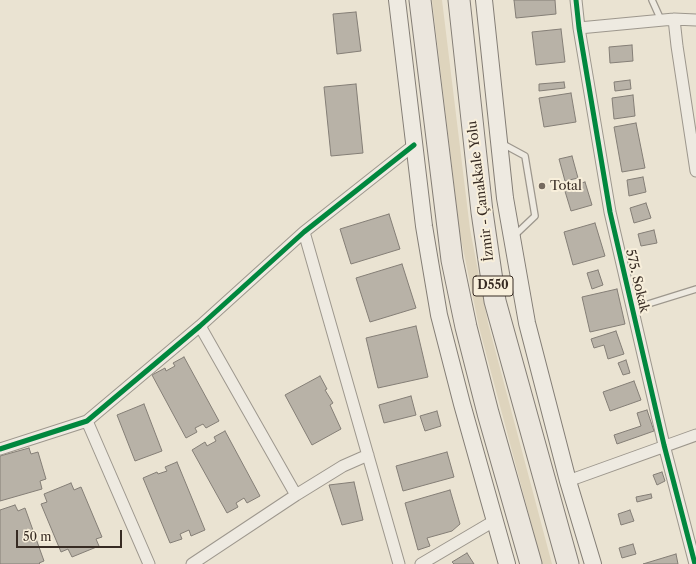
<!DOCTYPE html>
<meta charset="utf-8">
<style>
body{margin:0}
#map{position:relative;width:696px;height:564px;overflow:hidden;background:#eae3d2;font-family:"Libre Caslon Text",serif}
canvas{display:block}
.scale{position:absolute;left:16px;top:530px;width:106px;height:18px;box-sizing:border-box;border:2px solid #372b23;border-top:0;padding-left:5px;font-size:12px;line-height:14px;white-space:nowrap;color:#372b23;-webkit-text-stroke:3px #f8efdb;paint-order:stroke}
</style>
<div id="map">
<canvas width="696" height="564"></canvas>
<div class="scale">50 m</div>
</div>
<script>
const context = document.querySelector('canvas').getContext('2d');
context.lineJoin = 'round';
function fill(path, color) { context.fillStyle = color; context.fill(path, 'evenodd'); }
const toPath = rows => new Path2D(rows.map(r => 'M' + r).join(''));
function stroke(path, color, width, dash) { context.strokeStyle = color; context.lineWidth = width; context.lineCap = dash ? 'butt' : 'round'; context.setLineDash(dash || []); context.stroke(path); }
function drawText(font, color, halo, rows, align = 'center') {
  context.font = font + ' "Libre Caslon Text",serif'; context.lineWidth = 4; context.setLineDash([]); context.textBaseline = 'middle'; context.strokeStyle = halo; context.fillStyle = color; for (const [text, x, y, turn = 0] of rows) {
    context.save(); context.translate(x, y); context.rotate((+turn || 0) * Math.PI / 180); context.textAlign = isNaN(turn) ? turn : align; if (halo) context.strokeText(text, 0, 0); context.fillText(text, 0, 0); context.restore();
  }
}
const green = toPath([
 [432,0,442,0,470,229,488,323,552,564,542,564,479,327,460,234]
]);
const building = toPath([
 [514,0,555,0,556,14,516,18,514,0],
 [356,12,361,51,337,54,333,14,356,12],
 [561,29,565,62,536,65,532,32,561,29],
 [632,45,633,61,610,63,609,47,632,45],
 [630,80,631,89,615,91,614,82,630,80],
 [564,82,565,88,539,91,539,84,564,82],
 [356,84,363,153,331,156,324,87,356,84],
 [571,93,576,122,544,127,539,98,571,93],
 [633,95,635,116,614,119,612,98,633,95],
 [636,123,645,168,622,172,614,127,636,123],
 [572,156,578,178,565,181,559,159,572,156],
 [643,177,646,192,629,196,627,180,643,177],
 [585,182,592,205,571,211,564,188,585,182],
 [646,203,651,218,634,223,630,208,646,203],
 [389,214,400,249,351,264,340,229,389,214],
 [595,223,605,256,573,265,564,232,595,223],
 [654,230,657,243,641,246,638,234,654,230],
 [402,264,416,308,370,322,356,278,402,264],
 [598,270,603,285,592,289,587,273,598,270],
 [617,289,625,324,590,332,582,297,617,289],
 [416,326,428,377,378,388,366,338,416,326],
 [616,331,624,354,608,359,604,345,594,348,591,339,616,331],
 [184,357,219,421,206,428,203,424,195,428,197,432,186,438,152,375,165,368,166,371,175,366,173,363,184,357],
 [626,360,630,373,623,375,618,363,626,360],
 [320,376,327,389,325,390,333,403,330,405,341,429,312,445,285,395,320,376],
 [634,381,641,400,610,411,603,392,634,381],
 [411,396,416,415,384,423,379,405,411,396],
 [144,404,162,451,135,461,117,415,144,404],
 [647,410,654,431,617,444,614,435,641,426,637,413,647,410],
 [437,411,441,426,425,431,420,416,437,411],
 [225,431,260,496,247,503,244,498,236,503,238,507,227,513,192,450,205,442,207,446,216,441,214,437,225,431],
 [29,448,31,454,38,452,46,479,40,481,42,489,0,501,0,456,29,448],
 [447,452,454,477,403,491,396,466,447,452],
 [177,462,205,530,191,536,189,530,180,534,182,539,170,543,143,478,157,472,158,474,167,471,165,467,177,462],
 [662,472,665,481,657,485,653,475,662,472],
 [354,482,363,520,342,525,329,485,354,482],
 [71,483,74,490,81,487,102,537,96,539,99,546,72,557,68,549,61,552,41,504,47,502,44,494,71,483],
 [450,490,460,524,452,531,427,538,430,546,418,550,405,503,450,490],
 [651,494,652,498,637,502,636,497,651,494],
 [15,505,18,511,25,508,44,561,39,563,40,564,0,564,0,510,15,505],
 [630,510,634,521,621,525,618,514,630,510],
 [633,544,636,554,622,558,619,548,633,544],
 [467,553,474,564,454,564,452,562,467,553],
 [676,554,678,564,643,564,676,554]
]);
const lane = toPath([
 [652,0,661,20],
 [501,143,525,156,535,216,515,235],
 [632,309,696,289]
]);
const street = toPath([
 [576,0,579,28,610,212,664,445,695,564],
 [674,19,677,46,696,171],
 [579,28,674,19,696,20],
 [304,232,399,564],
 [200,326,296,495],
 [87,421,149,564],
 [0,449,87,421,200,326,304,232,414,145],
 [568,481,696,435],
 [192,564,296,495,343,466,368,455],
 [421,564,494,521]
]);
const secondary = toPath([
 [397,0,424,226,439,315,462,404,507,564],
 [484,0,505,198,527,323,568,481,593,564]
]);
const highway = toPath([
 [420,0,452,260,466,327,488,413,531,564],
 [459,0,482,212,495,301,568,564]
]);
const cycleway = toPath([
 [576,0,579,28,610,212,664,445,695,564],
 [0,449,87,421,200,326,304,232,414,145]
]);
const markers = [
 [542,186,4,"#766b60"]
];
const shields = [
 [493,286,40]
];
const shieldNames = [
 ["D550",493,286]
];
const poiNames = [
 ["Total",550,186]
];
const streetNames = [
 ["İzmir - Çanakkale Yolu",481,191,-97],
 ["575. Sokak",637,281,77]
];
fill(green, '#ded4bd');
fill(building, '#b8b2a7');
stroke(building, '#847e76', 1);
stroke(lane, '#9d978d', 8);
stroke(street, '#9d978d', 13);
stroke(secondary, '#847e76', 18);
stroke(highway, '#847e76', 23);
stroke(lane, '#eeeae1', 5.5);
stroke(street, '#eeeae1', 11);
stroke(secondary, '#eeeae1', 16);
stroke(highway, '#ebe6dd', 21);
stroke(cycleway, '#00873e', 5);
for (const [x, y, r, color] of markers) { const dot = new Path2D(); dot.arc(x, y, r, 0, 2 * Math.PI); context.fillStyle = color; context.fill(dot); stroke(dot, '#f8efdb', 1.5); }
for (const [x, y, w] of shields) { const box = new Path2D(); box.roundRect(x - w / 2, y - 10, w, 20, 3); context.fillStyle = '#f8efdb'; context.fill(box); stroke(box, '#372b23', 1); }
drawText('bold 12px', '#372b23', null, shieldNames);
drawText('13px', '#372b23', '#f8efdb', poiNames, 'left');
drawText('13px', '#372b23', '#f8efdb', streetNames);
</script>
